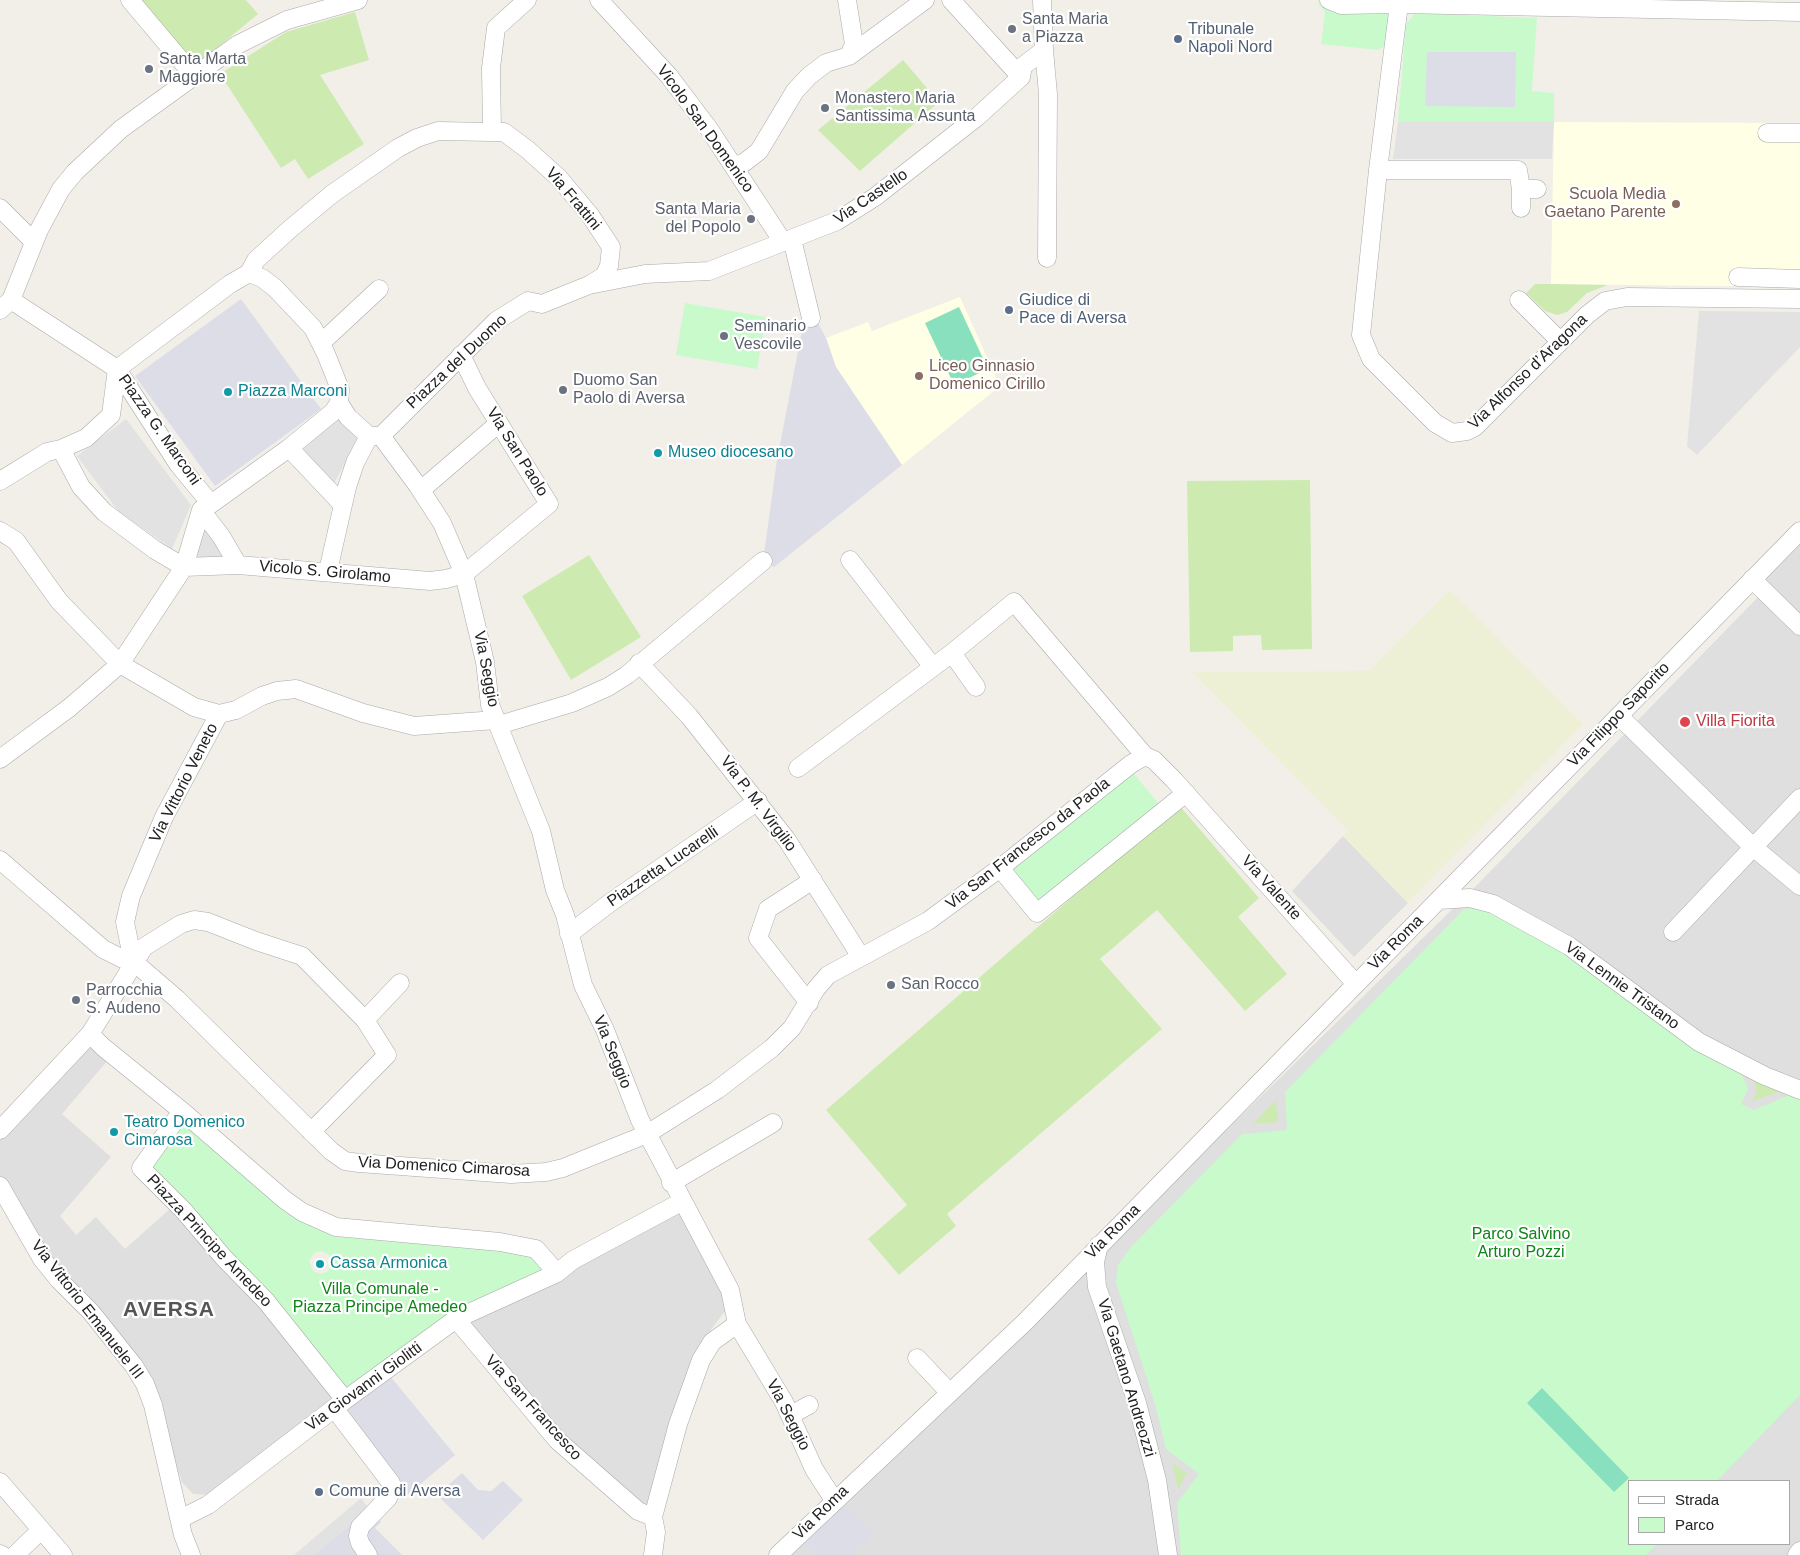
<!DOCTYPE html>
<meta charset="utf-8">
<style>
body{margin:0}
#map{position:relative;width:1800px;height:1555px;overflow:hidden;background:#f2efe9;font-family:Arial,sans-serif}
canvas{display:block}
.legend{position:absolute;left:1628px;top:1480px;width:162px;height:65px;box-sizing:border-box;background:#fff;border:1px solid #a7a7a7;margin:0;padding:6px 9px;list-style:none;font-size:15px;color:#222}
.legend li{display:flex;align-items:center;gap:10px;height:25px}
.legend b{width:25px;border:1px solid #a7a7a7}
</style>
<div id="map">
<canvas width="1800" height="1555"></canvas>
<ul class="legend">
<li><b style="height:6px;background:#fff"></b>Strada</li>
<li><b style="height:14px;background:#c8facc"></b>Parco</li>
</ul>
</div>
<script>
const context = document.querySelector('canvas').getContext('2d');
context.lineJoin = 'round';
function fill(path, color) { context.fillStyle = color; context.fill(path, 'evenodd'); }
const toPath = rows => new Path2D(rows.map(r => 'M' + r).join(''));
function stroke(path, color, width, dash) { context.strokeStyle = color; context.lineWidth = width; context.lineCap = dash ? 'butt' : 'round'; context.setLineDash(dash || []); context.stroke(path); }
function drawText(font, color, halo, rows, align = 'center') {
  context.font = font + ' Arial,sans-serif'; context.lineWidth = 4.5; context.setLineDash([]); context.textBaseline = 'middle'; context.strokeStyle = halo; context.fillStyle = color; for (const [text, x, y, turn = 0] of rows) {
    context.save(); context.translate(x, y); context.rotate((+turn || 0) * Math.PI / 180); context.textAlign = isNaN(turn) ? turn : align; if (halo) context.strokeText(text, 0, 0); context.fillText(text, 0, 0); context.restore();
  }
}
const residential = toPath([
 [1795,538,1800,543,1800,614,1765,580],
 [1762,593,1800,631,1800,1555,783,1555,1151,1204,1476,886],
 [1629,1481,1789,1481,1789,1544,1629,1544],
 [1343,836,1408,903,1354,957,1292,891],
 [89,1044,108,1060,62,1114,111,1157,60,1216,76,1235,96,1217,125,1249,172,1207,261,1306,333,1397,209,1495,193,1494,182,1482,168,1441,159,1403,48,1255,0,1175,0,1140],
 [679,1207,730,1305,712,1328,688,1379,647,1505,642,1503,563,1434,470,1322]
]);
const education = toPath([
 [1554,122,1800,123,1800,287,1551,284],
 [960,297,1000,386,902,465,836,367,826,338,868,322,872,331]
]);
const farmland = toPath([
 [1450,590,1583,724,1408,903,1343,836,1349,831,1192,672,1368,671]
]);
const grass = toPath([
 [141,0,246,0,258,14,195,66],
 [355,12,369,60,320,75,364,144,308,179,295,159,281,168,220,74,286,32],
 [903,60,939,102,860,171,818,130],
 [1535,284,1551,284,1608,285,1587,293,1567,312,1557,315,1545,311,1526,293],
 [1310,480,1312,649,1262,650,1261,635,1233,636,1233,651,1190,652,1187,481],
 [589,555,641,637,571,680,522,596],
 [1179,805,1259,898,1238,917,1287,974,1245,1011,1157,910,1100,959,1162,1029,947,1214,956,1226,899,1275,868,1239,907,1205,826,1110],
 [1753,1079,1779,1092,1752,1101,1757,1091],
 [1276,1100,1278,1122,1253,1124],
 [1172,1462,1187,1474,1178,1489]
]);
const park = toPath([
 [1317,2,1343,10,1391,6,1392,42,1378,50,1321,44,1325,12],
 [1415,13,1537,18,1532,91,1554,93,1554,122,1398,122,1406,24],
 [685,303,766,317,757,369,676,355],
 [1130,769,1159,804,1037,903,1009,868],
 [1475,908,1491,912,1564,954,1665,1025,1740,1069,1748,1089,1741,1104,1754,1110,1792,1094,1800,1096,1800,1395,1717,1481,1629,1481,1629,1544,1657,1544,1646,1555,1181,1555,1177,1503,1199,1474,1166,1449,1155,1404,1116,1283,1118,1265,1131,1247,1242,1134,1287,1130,1285,1092,1464,909],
 [181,1118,296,1213,337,1237,490,1247,536,1257,546,1272,346,1396,144,1168],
 [322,1251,329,1255,331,1266,327,1272,320,1274,313,1271,309,1261,315,1252]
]);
const pitch = toPath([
 [959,307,988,369,954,385,925,323],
 [1542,1388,1629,1478,1614,1492,1527,1403]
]);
const parking = toPath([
 [1398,122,1554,122,1552,159,1393,159],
 [1699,311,1800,312,1800,347,1697,455,1687,446],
 [339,418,358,439,333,485,302,450],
 [126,419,191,505,172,549,119,512,77,456],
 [205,523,228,559,194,559],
 [361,1498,369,1509,314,1555,294,1555]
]);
const plaza = toPath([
 [1427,52,1516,52,1515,107,1425,106],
 [241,299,321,409,215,486,135,376],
 [805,315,817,321,826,338,836,367,902,465,774,567,763,561,777,460],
 [386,1371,455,1455,405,1497,334,1408],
 [462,1473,478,1490,491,1491,503,1481,523,1500,483,1540,437,1495],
 [838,1496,875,1534,852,1555,815,1555,797,1536],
 [369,1509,381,1522,375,1528,402,1555,314,1555]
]);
const minor = toPath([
 [130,0,194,76],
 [599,0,669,76,709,129,783,242],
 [847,0,854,44,849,56],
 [951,0,1021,77],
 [1329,0,1341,5,1399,4,1800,12],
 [1399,4,1378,170,1361,335,1371,359,1435,423,1452,433,1467,431,1475,427,1587,315,1605,301,1627,297,1800,299],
 [1044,50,1048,94,1047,258],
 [492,132,491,68,496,28,527,0],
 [1767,133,1800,133],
 [734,167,745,162,759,151,795,91,809,76,826,63,849,56,925,0],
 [1378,170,1518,170,1521,189,1521,208],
 [1521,189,1537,189],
 [0,208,34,242],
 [792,239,811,318],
 [249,273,262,278,275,288,313,328,326,354,340,389,339,403,333,412,289,448,211,504,178,464,117,369,230,284,249,273],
 [249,273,256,260,290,229,332,194,398,148,417,138,438,131,492,132,504,132,528,150,559,178,590,215,611,247,609,266,604,276,591,284],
 [1738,277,1800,279],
 [1519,300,1560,341],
 [0,310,11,300,39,230,61,189,75,172,121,129,237,45,287,20,358,0],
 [321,343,379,289],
 [339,403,348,417,369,436],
 [370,436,381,436,496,321,528,301,542,304,589,285,645,274,709,271,837,221,875,197,977,117,1021,77,1023,66,1044,50,1042,0],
 [381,436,418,486,442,523,464,574,485,662,490,705,541,831,555,890,565,915,583,985,605,1030,640,1120,730,1290,737,1324,784,1402,814,1469,834,1500],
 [289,448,343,505],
 [61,449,81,487,104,512,155,550,184,567,201,510,211,504],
 [0,481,47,452,61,449,86,438,111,415,117,369,11,300],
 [421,490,499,423],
 [201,510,221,536,238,565],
 [0,531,16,541,59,601,120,664,194,707,219,714,236,710,262,696,277,691,296,689,363,713,414,726,496,720],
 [850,560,933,667],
 [328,571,347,487,355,463,369,436],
 [1752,579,1800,626],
 [639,663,689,716,787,840,861,957],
 [976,687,952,653,1014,602,1145,756],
 [1619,716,1753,847,1800,886],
 [499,725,572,703,608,687,627,675,763,561],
 [0,759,69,708,120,664,184,567,238,565,430,581,446,579,464,574,549,504,477,388,461,355],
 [798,768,952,653],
 [0,860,103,949,141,968,177,999,331,1151,345,1161,359,1163,511,1174,546,1172,563,1168,647,1134,717,1090,772,1048,792,1028,816,989,828,975,928,921,1000,868,1131,764,1145,756,1154,760,1174,780,1355,983],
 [1000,868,1037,913,1186,793],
 [1439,900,1470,898,1493,904,1569,946,1699,1042,1765,1076,1800,1090],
 [1673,932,1800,798],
 [569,934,611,902,758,801],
 [133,962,125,922,131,896,164,817,219,714],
 [809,1003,758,938,768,909,813,880],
 [365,1020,400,983],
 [90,1034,103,1047,182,1111],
 [0,1130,90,1034,144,947,181,924,194,920,208,922,256,941,302,956,365,1020,387,1055,311,1132],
 [671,1183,773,1123],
 [0,1186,42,1259,59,1280,91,1312,134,1366,145,1384,153,1405,183,1535,191,1555],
 [1099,1245,1095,1262,1097,1287,1137,1403,1157,1480,1168,1555],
 [456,1319,557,1440,638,1511,653,1517,678,1424,701,1360,712,1342,737,1324],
 [917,1358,950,1393],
 [345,1400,266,1301,224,1258,184,1211,141,1168,182,1111,285,1200,302,1212,336,1227,500,1242,536,1249,557,1273],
 [334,1408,391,1483,392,1488,388,1498,360,1527,358,1536,360,1543,368,1555],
 [791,1415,809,1405],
 [0,1482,63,1555],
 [180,1519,208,1505,345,1400,456,1319,557,1273,573,1260,683,1201],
 [0,1554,2,1555],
 [15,1555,41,1530],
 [653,1555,656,1532,653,1517],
 [778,1555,1025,1322,1800,531],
 [1797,1555,1800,1551]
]);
const markers = [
 [1012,29,5,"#6b7280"],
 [1178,39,5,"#5c6f8a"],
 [149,69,5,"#6b7280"],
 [825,108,5,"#6b7280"],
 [1676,204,5,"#8d6e63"],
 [751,219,5,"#6b7280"],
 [1009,310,5,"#5c6f8a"],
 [724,336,5,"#6b7280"],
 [919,376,5,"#8d6e63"],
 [563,390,5,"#6b7280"],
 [228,392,5,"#0f9aa8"],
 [658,453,5,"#0f9aa8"],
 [1685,722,6,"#e0444e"],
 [891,985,5,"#6b7280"],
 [76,1000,5,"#6b7280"],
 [114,1132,5,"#0f9aa8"],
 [320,1264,5,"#0f9aa8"],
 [319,1492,5,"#5c6f8a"]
];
const worshipNames = [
 ["Santa Maria",1022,20],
 ["a Piazza",1022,38],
 ["Santa Marta",159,60],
 ["Maggiore",159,78],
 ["Monastero Maria",835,99],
 ["Santissima Assunta",835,117],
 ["Santa Maria",741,210,"right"],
 ["del Popolo",741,228,"right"],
 ["Seminario",734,327],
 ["Vescovile",734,345],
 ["Duomo San",573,381],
 ["Paolo di Aversa",573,399],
 ["San Rocco",901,985],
 ["Parrocchia",86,991],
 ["S. Audeno",86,1009]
];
const serviceNames = [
 ["Tribunale",1188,30],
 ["Napoli Nord",1188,48],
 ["Giudice di",1019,301],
 ["Pace di Aversa",1019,319],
 ["Comune di Aversa",329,1492]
];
const streetNames = [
 ["Vicolo San Domenico",705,129,54],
 ["Via Castello",871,197,-34],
 ["Via Frattini",573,199,50],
 ["Piazza del Duomo",457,362,-43],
 ["Via Alfonso d’Aragona",1528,372,-44],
 ["Piazza G. Marconi",159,430,55],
 ["Via San Paolo",517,452,58],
 ["Vicolo S. Girolamo",325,572,5],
 ["Via Seggio",486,669,79],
 ["Via Filippo Saporito",1619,715,-46],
 ["Via Vittorio Veneto",184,783,-63],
 ["Via P. M. Virgilio",758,804,53],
 ["Via San Francesco da Paola",1028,844,-38],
 ["Piazzetta Lucarelli",663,867,-34],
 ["Via Valente",1271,888,48],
 ["Via Roma",1396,943,-45],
 ["Via Lennie Tristano",1622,986,36],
 ["Via Seggio",612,1052,68],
 ["Via Domenico Cimarosa",444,1167,3],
 ["Via Roma",1113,1232,-45],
 ["Piazza Principe Amedeo",209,1241,47],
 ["Via Vittorio Emanuele III",87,1310,52],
 ["Via Gaetano Andreozzi",1126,1378,73],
 ["Via Giovanni Giolitti",364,1387,-36],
 ["Via San Francesco",533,1408,48],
 ["Via Seggio",788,1415,63],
 ["Via Roma",821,1513,-44]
];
const educationNames = [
 ["Scuola Media",1666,195],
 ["Gaetano Parente",1666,213],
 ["Liceo Ginnasio",929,367,"left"],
 ["Domenico Cirillo",929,385,"left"]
];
const cultureNames = [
 ["Piazza Marconi",238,392],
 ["Museo diocesano",668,453],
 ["Teatro Domenico",124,1123],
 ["Cimarosa",124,1141],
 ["Cassa Armonica",330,1264]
];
const healthNames = [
 ["Villa Fiorita",1696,722]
];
const parkNames = [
 ["Parco Salvino",1521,1235],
 ["Arturo Pozzi",1521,1253],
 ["Villa Comunale -",380,1290],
 ["Piazza Principe Amedeo",380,1308]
];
const districtNames = [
 ["AVERSA",169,1310]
];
fill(residential, '#e0dfdf');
fill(education, '#ffffe5');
fill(farmland, '#eef0d5');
fill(grass, '#cdebb0');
fill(park, '#c8facc');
fill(pitch, '#88e0be');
fill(parking, '#e2e2e2');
fill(plaza, '#dddde8');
stroke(minor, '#a9a9a9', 19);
stroke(minor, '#fff', 18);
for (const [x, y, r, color] of markers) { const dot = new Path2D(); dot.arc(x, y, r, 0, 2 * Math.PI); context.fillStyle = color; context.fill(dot); stroke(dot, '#fff', 2); }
drawText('16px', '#5b616d', '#fff', worshipNames, 'left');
drawText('16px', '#4e5e75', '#fff', serviceNames, 'left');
drawText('16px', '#222', '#fff', streetNames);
drawText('16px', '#785e54', '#fff', educationNames, 'right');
drawText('16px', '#0d838f', '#fff', cultureNames, 'left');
drawText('16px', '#be3a42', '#fff', healthNames, 'left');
drawText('16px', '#0c8416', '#fff', parkNames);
context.letterSpacing = '1px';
drawText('bold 21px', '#555', '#fff', districtNames);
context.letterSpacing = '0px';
</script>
